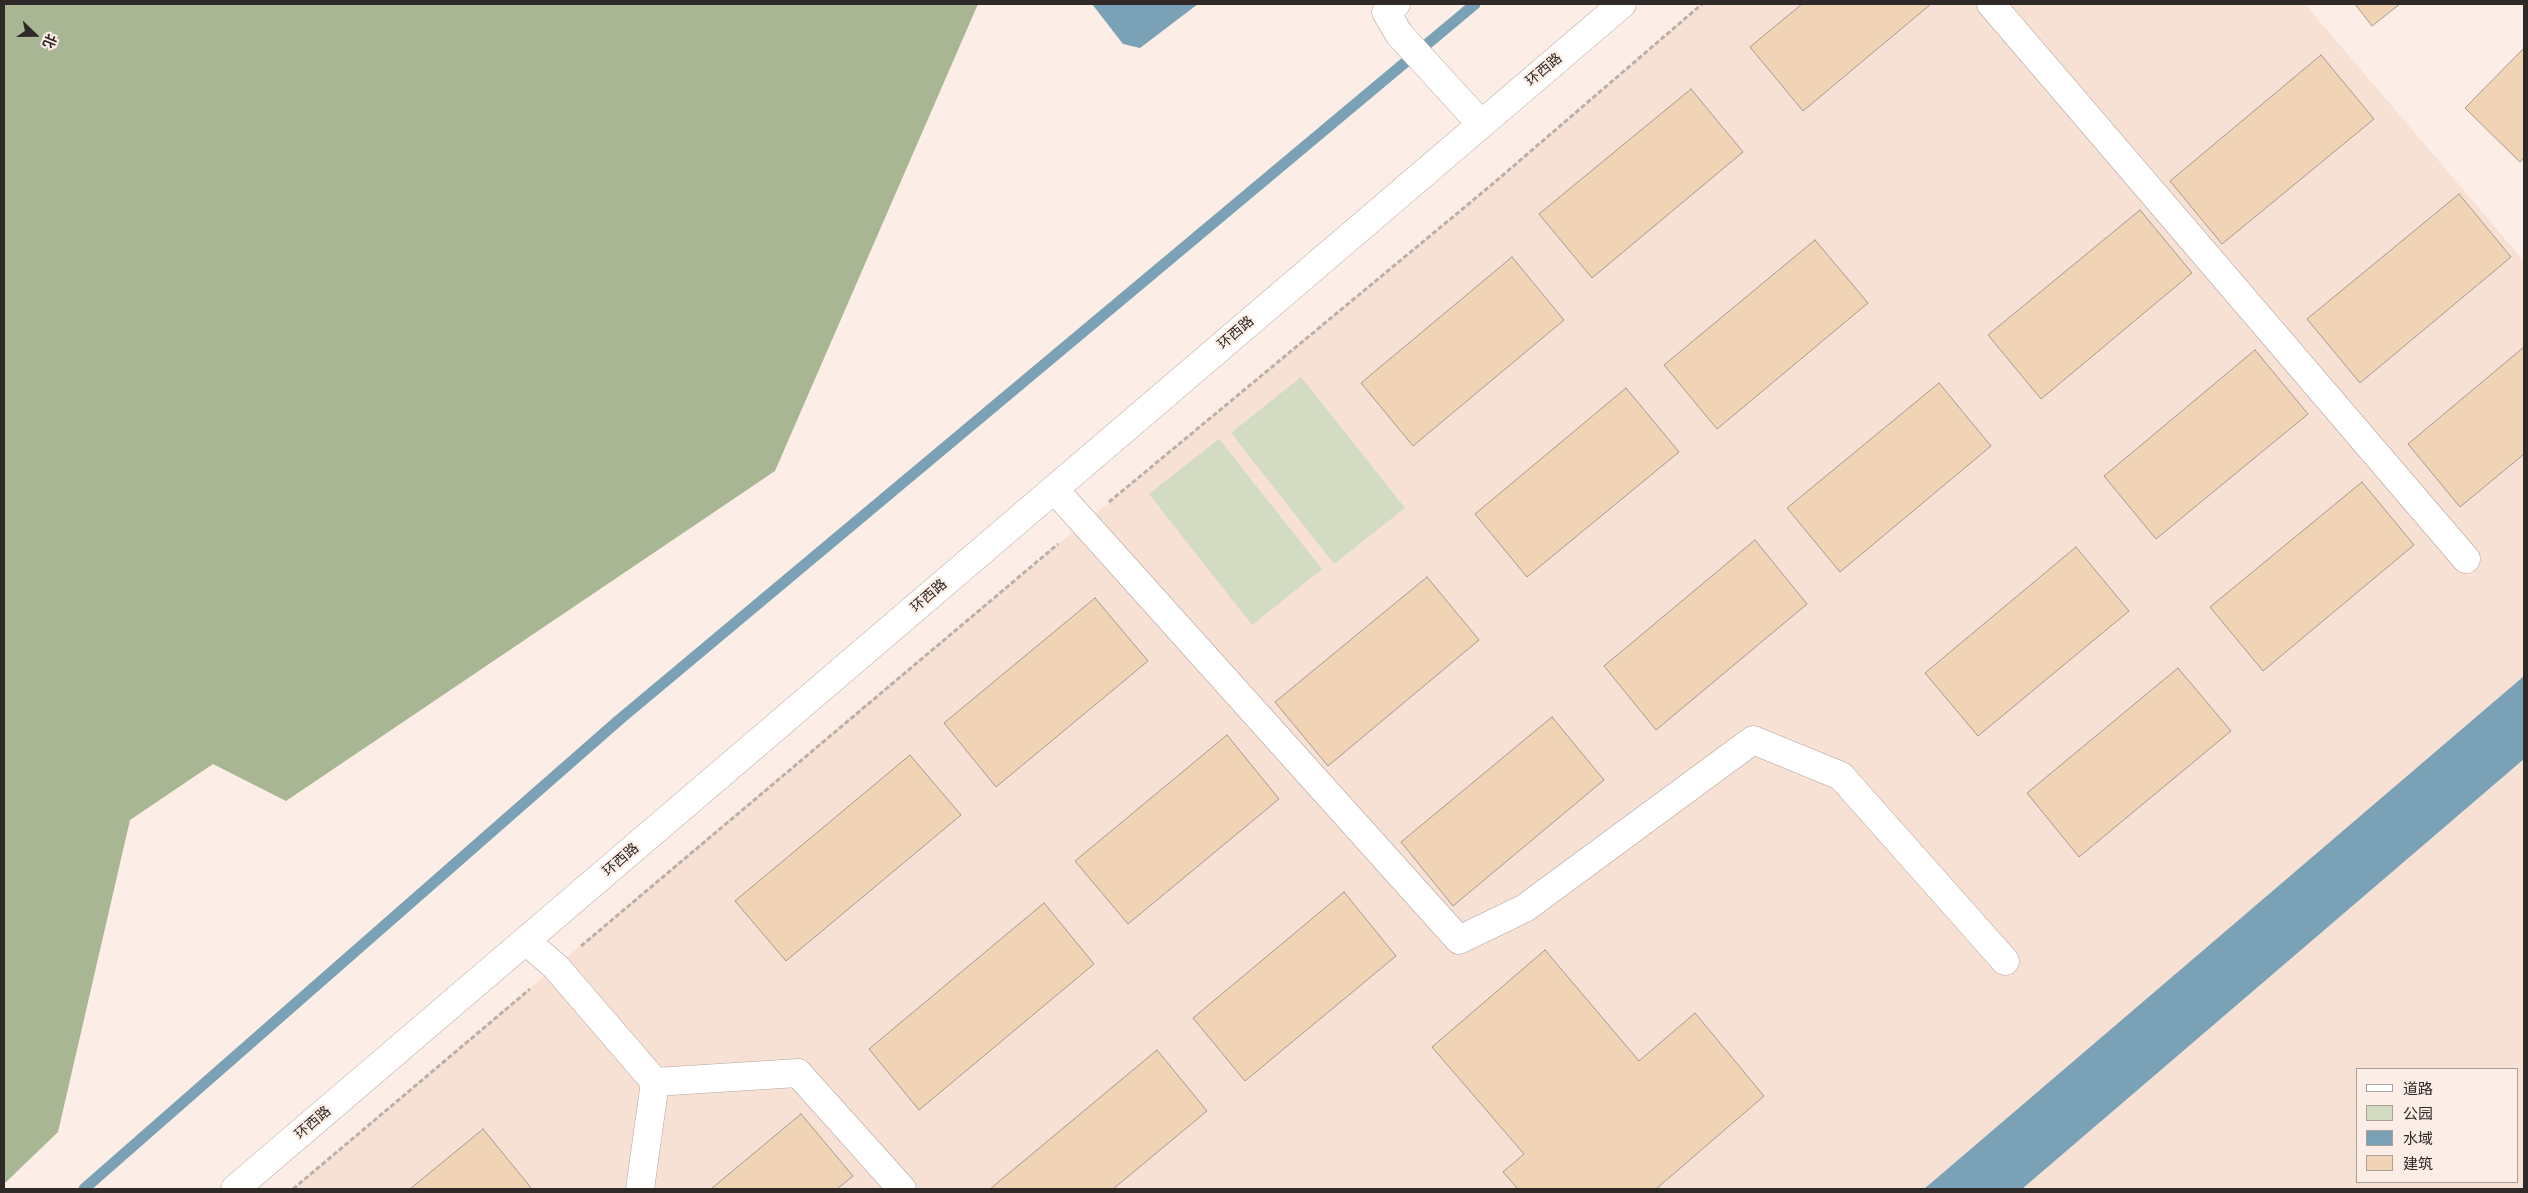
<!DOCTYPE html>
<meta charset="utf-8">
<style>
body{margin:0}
#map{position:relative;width:2528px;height:1193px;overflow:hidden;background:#fceee6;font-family:Rubik,"Noto Sans SC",sans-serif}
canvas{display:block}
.frame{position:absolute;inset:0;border:5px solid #2f2a27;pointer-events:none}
.legend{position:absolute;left:2356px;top:1068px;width:162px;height:115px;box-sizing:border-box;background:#fceee6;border:1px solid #aaa09a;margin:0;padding:6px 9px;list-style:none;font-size:15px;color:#2f2a27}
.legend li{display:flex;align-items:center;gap:10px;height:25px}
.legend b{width:25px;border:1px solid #aaa09a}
.north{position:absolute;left:10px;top:10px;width:50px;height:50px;-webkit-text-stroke:4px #fceee6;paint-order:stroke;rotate:112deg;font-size:14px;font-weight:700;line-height:20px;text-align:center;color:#2f2a27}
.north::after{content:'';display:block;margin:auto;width:18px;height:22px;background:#2f2a27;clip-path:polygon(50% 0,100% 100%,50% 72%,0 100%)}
</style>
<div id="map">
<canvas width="2528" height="1193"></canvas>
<div class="frame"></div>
<ul class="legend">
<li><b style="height:6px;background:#fff"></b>道路</li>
<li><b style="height:14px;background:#d3dcc3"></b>公园</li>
<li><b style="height:14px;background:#7aa1b5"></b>水域</li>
<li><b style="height:14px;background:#f0d4b5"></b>建筑</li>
</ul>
<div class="north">北</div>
</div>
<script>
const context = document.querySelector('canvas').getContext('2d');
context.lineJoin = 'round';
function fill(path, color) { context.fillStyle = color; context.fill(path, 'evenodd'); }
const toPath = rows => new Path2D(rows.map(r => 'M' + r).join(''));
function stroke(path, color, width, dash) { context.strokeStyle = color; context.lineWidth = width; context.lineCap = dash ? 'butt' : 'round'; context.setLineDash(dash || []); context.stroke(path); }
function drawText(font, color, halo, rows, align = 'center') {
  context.font = font + ' Rubik,"Noto Sans SC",sans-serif'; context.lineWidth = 4.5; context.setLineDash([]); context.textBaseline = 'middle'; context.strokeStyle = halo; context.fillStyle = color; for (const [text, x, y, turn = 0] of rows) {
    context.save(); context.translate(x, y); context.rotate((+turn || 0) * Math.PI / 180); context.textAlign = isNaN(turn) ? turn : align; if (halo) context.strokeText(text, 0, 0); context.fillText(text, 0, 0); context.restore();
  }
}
const built = toPath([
 [1702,4,2305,4,2524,261,2524,676,1924,1189,293,1189,880,692,1489,187],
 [2524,759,2524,1189,2022,1189],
 [2357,1069,2517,1069,2517,1182,2357,1182]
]);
const green = toPath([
 [1301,377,1405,508,1334,564,1231,433],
 [1219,439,1322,569,1252,625,1149,494]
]);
const forest = toPath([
 [4,4,978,4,775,471,286,801,213,764,130,820,58,1132,4,1184]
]);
const water = toPath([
 [1092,4,1198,4,1140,48,1123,44],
 [2524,676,2524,759,2022,1189,1924,1189]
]);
const stream = toPath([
 [84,1189,619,720,1475,4]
]);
const building = toPath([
 [1802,4,1931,4,1803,111,1750,47,1802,4],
 [2355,4,2400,4,2372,26,2355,4],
 [2524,48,2524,158,2520,162,2465,108,2524,48],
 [2321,55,2374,119,2222,244,2170,181,2321,55],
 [1691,89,1743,152,1592,278,1539,214,1691,89],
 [2459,194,2511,257,2360,383,2307,319,2459,194],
 [2140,210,2192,273,2041,399,1988,335,2140,210],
 [1815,240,1868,303,1717,429,1664,365,1815,240],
 [1512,257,1564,320,1413,446,1361,383,1512,257],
 [2524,347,2524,454,2460,507,2408,444,2524,347],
 [2255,350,2308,414,2156,539,2104,476,2255,350],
 [1939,383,1991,446,1840,572,1787,508,1939,383],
 [1626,388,1679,452,1527,577,1475,514,1626,388],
 [2362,482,2414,545,2263,671,2210,607,2362,482],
 [1755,540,1807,604,1656,730,1604,666,1755,540],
 [2076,547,2129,611,1978,736,1925,673,2076,547],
 [1427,577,1479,640,1328,766,1275,702,1427,577],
 [1095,598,1148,661,996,787,944,723,1095,598],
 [2178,668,2231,731,2079,857,2027,793,2178,668],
 [1552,717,1604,780,1453,906,1401,842,1552,717],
 [1227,735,1279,799,1128,924,1075,861,1227,735],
 [910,755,961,815,786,961,735,901,910,755],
 [1344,892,1396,956,1245,1081,1193,1018,1344,892],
 [1044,903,1094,964,919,1110,869,1049,1044,903],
 [1545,950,1639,1061,1695,1013,1764,1096,1656,1189,1518,1189,1503,1172,1524,1154,1432,1047,1545,950],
 [1157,1050,1207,1111,1113,1189,990,1189,1157,1050],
 [801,1114,853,1176,837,1189,711,1189,801,1114],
 [483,1129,532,1189,410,1189,483,1129]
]);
const path = toPath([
 [1109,502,1489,187,1702,4],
 [581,946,1058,544],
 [293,1189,530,989]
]);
const minor = toPath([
 [1396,4,1386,12,1399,34,1481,124],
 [1991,4,2466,559],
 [1054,489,1459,940,1525,908,1753,740,1841,776,2005,961],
 [526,941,556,967,655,1082,640,1189],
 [655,1082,798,1073,902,1189],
 [235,1189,1622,4]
]);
const streetNames = [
 ["环西路",1544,70,-40],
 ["环西路",1236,333,-41],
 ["环西路",929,596,-41],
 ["环西路",621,860,-41],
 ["环西路",313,1123,-41]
];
fill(built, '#f7e1d5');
fill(green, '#d3dcc3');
fill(forest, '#a9b693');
fill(water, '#7aa1b5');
stroke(stream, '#7aa1b5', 11);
fill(building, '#f0d4b5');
stroke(building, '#a59b91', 1);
stroke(minor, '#b1a49d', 29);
stroke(path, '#bbb0a9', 3, [5, 2.5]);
stroke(minor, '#fff', 28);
drawText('14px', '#2f2a27', '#fceee6', streetNames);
</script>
